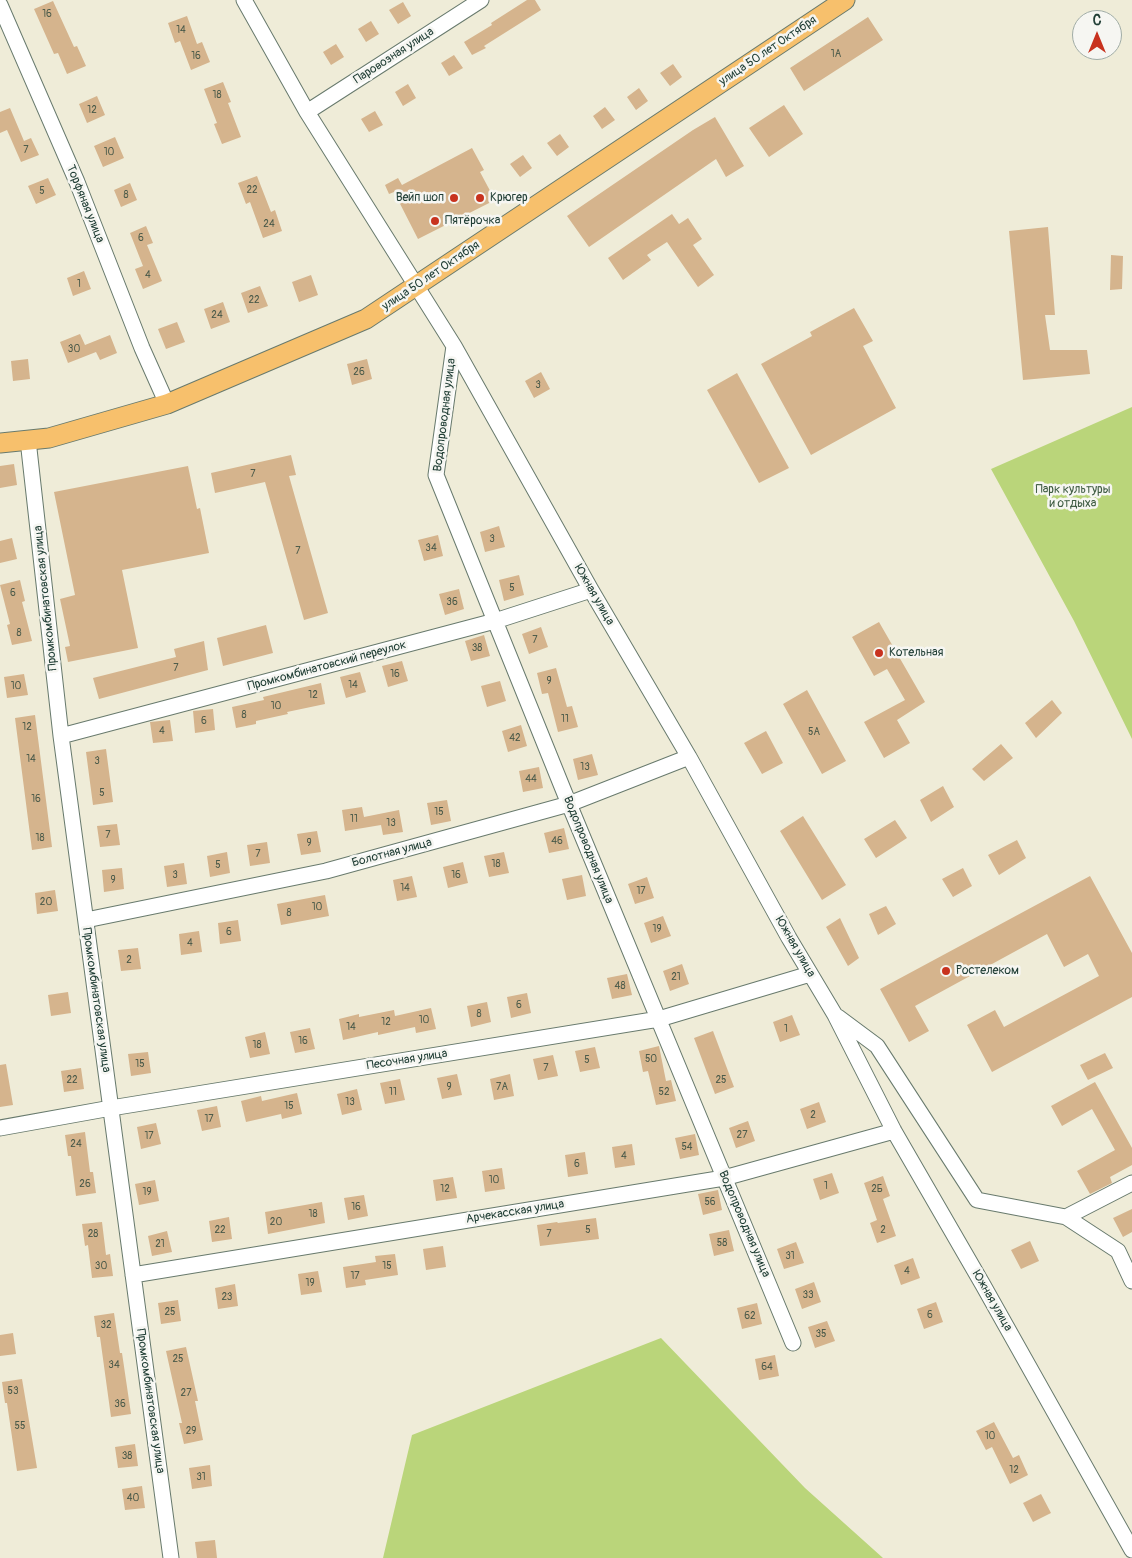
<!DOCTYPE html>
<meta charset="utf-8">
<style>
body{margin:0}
#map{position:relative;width:1132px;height:1558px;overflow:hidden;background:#efecd8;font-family:Pangolin,sans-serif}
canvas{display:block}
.north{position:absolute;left:1072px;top:10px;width:50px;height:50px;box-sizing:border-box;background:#f6f6f2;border:1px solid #a0aca6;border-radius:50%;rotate:0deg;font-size:14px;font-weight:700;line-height:20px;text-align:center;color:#1f3d34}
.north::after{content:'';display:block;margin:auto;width:18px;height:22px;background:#c8321e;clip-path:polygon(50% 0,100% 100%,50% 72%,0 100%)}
</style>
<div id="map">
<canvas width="1132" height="1558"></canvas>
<div class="north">С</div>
</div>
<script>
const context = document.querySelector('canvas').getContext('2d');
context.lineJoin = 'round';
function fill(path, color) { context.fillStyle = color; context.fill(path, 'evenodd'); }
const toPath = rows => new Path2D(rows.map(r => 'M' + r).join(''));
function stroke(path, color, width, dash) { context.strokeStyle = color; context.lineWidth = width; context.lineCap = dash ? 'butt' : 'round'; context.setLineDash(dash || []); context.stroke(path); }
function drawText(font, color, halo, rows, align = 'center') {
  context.font = font + ' Pangolin,sans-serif'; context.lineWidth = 5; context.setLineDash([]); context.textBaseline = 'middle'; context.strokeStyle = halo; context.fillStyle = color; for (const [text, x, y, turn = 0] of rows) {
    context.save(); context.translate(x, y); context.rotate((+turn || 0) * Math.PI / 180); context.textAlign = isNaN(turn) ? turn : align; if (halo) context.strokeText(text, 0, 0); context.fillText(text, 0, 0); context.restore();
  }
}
const green = toPath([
 [1132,407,1132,739,1074,621,991,469],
 [661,1338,805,1488,883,1558,383,1558,412,1435]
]);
const building = toPath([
 [527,0,535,0,541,10,484,46,486,48,472,55,464,42,492,25,491,23],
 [53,1,74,47,77,46,86,66,67,74,58,53,54,54,34,9],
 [403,2,411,16,398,24,389,10],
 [187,16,197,44,202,42,210,62,191,70,180,41,175,43,168,23],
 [868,17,883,40,804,91,790,68],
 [371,21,379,34,366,42,358,29],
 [336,44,344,57,331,65,323,52],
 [454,55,463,68,449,76,441,63],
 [673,64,682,77,670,86,660,73],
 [223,82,231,102,228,103,241,137,222,144,214,124,217,123,204,89],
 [408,84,416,98,403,106,395,92],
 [639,88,648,101,636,110,627,97],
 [97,96,105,115,87,123,79,104],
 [784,105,803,134,769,157,749,128],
 [605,107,615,120,602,129,593,116],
 [10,108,24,141,31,138,39,155,21,162,7,130,0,133,0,112],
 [375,111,383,125,369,132,361,119],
 [715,117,744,166,726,177,716,159,589,247,567,216,693,130],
 [560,134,569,147,557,156,547,143],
 [115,137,124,158,103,167,94,146],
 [472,148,484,170,480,172,495,200,418,239,394,192,389,194,385,185,398,178,402,185],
 [523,155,532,168,520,177,510,164],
 [257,176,271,212,275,210,282,231,263,238,250,202,246,204,238,183],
 [48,178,56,195,36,204,28,186],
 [130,183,137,200,121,207,114,190],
 [672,214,679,224,688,218,702,239,693,245,714,275,698,287,667,242,647,255,651,260,623,280,608,258],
 [146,226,153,243,147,245,162,281,143,289,135,269,143,266,130,233],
 [1048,227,1055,315,1045,315,1050,350,1087,350,1090,374,1023,380,1009,231],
 [1111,255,1123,256,1122,289,1110,290],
 [84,271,91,289,73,296,67,278],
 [311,275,318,295,299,302,292,282],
 [260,286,268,306,248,313,241,293],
 [223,302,230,322,211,329,204,309],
 [854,308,873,341,863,346,896,408,811,455,761,364,812,336,810,332],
 [177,322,185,342,166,349,158,329],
 [80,334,85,345,110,335,117,353,100,360,96,352,68,363,60,342],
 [28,359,30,379,13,381,11,361],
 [367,359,372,379,352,385,347,364],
 [541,372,550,389,534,398,525,381],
 [737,373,789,468,759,483,707,390],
 [291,455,296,475,289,476,328,613,304,620,265,482,215,493,211,473],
 [14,464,17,485,0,488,0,466],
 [188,466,197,509,200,508,209,553,122,570,138,648,68,662,65,647,70,646,60,599,75,595,54,492],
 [499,526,505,547,485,552,480,532],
 [438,535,443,556,424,561,418,540],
 [12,538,17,559,0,563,0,541],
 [519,575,524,595,504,601,499,580],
 [20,580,25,601,22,602,32,641,12,645,7,625,10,624,0,585],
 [459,589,464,609,445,615,439,594],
 [879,622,925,702,897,720,910,743,884,758,864,722,905,700,887,669,874,676,852,637],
 [266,625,273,653,223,666,217,638],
 [541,627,548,647,529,654,522,634],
 [484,635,490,656,471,661,465,641],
 [204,641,208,670,99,699,93,678,176,657,174,649],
 [402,661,408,681,388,687,382,666],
 [556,668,567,707,572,706,578,727,558,732,548,693,542,694,537,673],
 [360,672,366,692,346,698,340,677],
 [24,674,28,695,7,698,4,677],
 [500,681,506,701,487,707,481,686],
 [321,683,325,704,287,712,288,714,256,721,256,724,236,728,232,707,264,700,263,697],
 [807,690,846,761,822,774,783,704],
 [1052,700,1062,713,1036,738,1025,723],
 [213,709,215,730,195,733,193,711],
 [35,715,52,847,32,850,15,718],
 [170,720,173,741,153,743,150,722],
 [521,725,527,746,508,752,502,731],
 [766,731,783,763,762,774,744,743],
 [1001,744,1013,758,984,781,972,769],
 [106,749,113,802,93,805,86,752],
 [592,754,598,775,578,780,573,759],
 [539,767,543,788,523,792,519,771],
 [943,786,954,807,931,822,920,800],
 [447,800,451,821,431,825,427,803],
 [362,807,364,817,399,810,403,832,383,835,381,825,345,831,342,810],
 [803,816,846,885,822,900,780,831],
 [895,820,907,838,876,858,864,839],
 [117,824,120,845,100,847,97,826],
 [564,828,569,849,549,853,544,833],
 [317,831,321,852,301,855,297,834],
 [1017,840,1026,858,999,875,988,855],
 [267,842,270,863,250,866,247,845],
 [227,852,230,873,210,877,207,856],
 [504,852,509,873,489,877,484,856],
 [463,862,468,883,448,888,443,867],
 [184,863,187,884,167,887,164,866],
 [122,868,124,889,104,892,102,870],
 [963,868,972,886,953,897,942,879],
 [582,875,586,896,567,900,562,879],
 [412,876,417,897,397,901,393,880],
 [1090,876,1132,953,1132,997,992,1072,967,1025,995,1010,1004,1027,1099,976,1088,954,1064,967,1047,934,915,1006,929,1031,909,1042,880,989],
 [647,877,654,898,635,904,628,884],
 [55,890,58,911,37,914,35,893],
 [325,895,329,916,281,925,277,904],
 [886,906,896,924,878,935,869,914],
 [663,916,671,936,651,943,644,923],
 [840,918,859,958,848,966,826,927],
 [238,920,241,941,220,944,218,923],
 [199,931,202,952,181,955,179,934],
 [138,948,141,969,121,971,118,950],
 [682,964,689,984,670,991,663,971],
 [627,974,632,995,612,999,607,978],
 [68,992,71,1013,51,1016,48,995],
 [527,993,531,1013,511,1018,507,997],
 [487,1002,491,1022,471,1027,467,1006],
 [431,1008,436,1029,416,1033,415,1027,378,1035,378,1032,343,1040,339,1019,359,1014,359,1017,394,1010,395,1016],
 [792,1015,800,1035,780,1042,773,1022],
 [310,1028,315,1049,295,1053,290,1032],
 [713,1031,734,1087,715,1094,694,1038],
 [265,1032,270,1054,250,1058,245,1037],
 [659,1046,666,1081,671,1080,676,1101,656,1105,648,1071,643,1072,639,1051],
 [595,1047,600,1068,580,1072,575,1051],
 [148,1052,151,1073,131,1076,128,1054],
 [1105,1053,1113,1068,1088,1080,1080,1065],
 [553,1055,558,1076,538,1080,533,1059],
 [6,1064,13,1105,0,1107,0,1065],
 [81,1068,84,1089,64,1092,61,1071],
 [457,1074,462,1095,442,1099,437,1078],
 [510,1074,514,1096,494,1100,490,1079],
 [400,1079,405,1100,385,1104,380,1083],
 [1095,1082,1132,1148,1132,1165,1110,1177,1112,1183,1090,1194,1077,1171,1115,1150,1092,1109,1062,1126,1051,1106],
 [357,1089,362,1110,342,1115,337,1094],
 [297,1093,302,1114,282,1119,281,1114,246,1122,241,1101,261,1096,262,1101],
 [819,1102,826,1122,807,1129,800,1109],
 [217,1106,221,1127,202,1131,197,1110],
 [748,1121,755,1141,736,1148,729,1128],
 [156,1123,161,1144,141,1149,137,1127],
 [85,1132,90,1172,93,1172,96,1193,76,1196,71,1156,68,1156,65,1135],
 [695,1134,699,1155,680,1159,675,1138],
 [632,1144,635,1165,615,1168,612,1147],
 [585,1152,588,1174,568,1177,565,1155],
 [502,1168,505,1189,485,1192,482,1171],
 [832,1173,839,1193,820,1200,813,1179],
 [883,1176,890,1196,883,1199,896,1236,877,1243,870,1223,877,1220,864,1183],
 [453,1177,457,1198,436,1201,433,1180],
 [155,1180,159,1201,139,1205,135,1184],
 [718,1190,722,1210,703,1215,698,1194],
 [364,1195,368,1216,348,1220,344,1198],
 [322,1202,325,1223,268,1234,265,1212],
 [1132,1209,1132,1232,1123,1237,1113,1218],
 [229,1217,232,1239,212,1242,209,1221],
 [596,1218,599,1239,540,1246,537,1225,557,1222,558,1223],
 [102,1222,106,1255,110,1254,113,1276,92,1278,88,1245,85,1246,82,1224],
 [729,1230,734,1251,714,1256,709,1234],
 [167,1231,172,1252,152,1256,148,1236],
 [1030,1241,1039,1261,1021,1269,1011,1250],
 [796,1242,804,1263,784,1269,777,1249],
 [443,1246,446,1267,426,1270,423,1249],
 [395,1254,398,1275,365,1280,366,1285,346,1288,343,1267,376,1262,375,1256],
 [913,1258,920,1278,901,1285,894,1265],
 [318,1271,322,1292,301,1295,298,1274],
 [814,1282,821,1302,802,1309,795,1289],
 [235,1284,238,1306,218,1309,215,1288],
 [178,1300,181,1321,161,1324,158,1303],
 [936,1302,943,1322,924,1329,917,1309],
 [757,1303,762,1324,742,1329,737,1308],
 [114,1313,120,1353,122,1353,131,1414,111,1417,100,1337,97,1337,94,1316],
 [827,1321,835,1341,815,1348,808,1327],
 [13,1333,16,1354,0,1356,0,1335],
 [186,1347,198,1401,195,1401,203,1440,184,1444,179,1423,182,1423,166,1351],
 [775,1355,779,1376,759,1380,755,1359],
 [22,1379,37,1468,17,1471,7,1403,5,1403,2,1382],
 [994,1422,1013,1458,1019,1455,1028,1475,1010,1484,992,1447,986,1450,976,1431],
 [135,1444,138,1466,118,1468,115,1447],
 [210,1465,212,1486,192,1489,189,1468],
 [142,1486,145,1508,125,1510,122,1489],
 [1041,1494,1051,1513,1033,1522,1023,1503],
 [215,1540,217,1558,197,1558,195,1542]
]);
const minor = toPath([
 [244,0,307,112,454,346,591,590,689,757,789,938,835,1015,894,1131,983,1285,1132,1550],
 [0,5,77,182,142,348,167,404],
 [307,112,481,0],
 [454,346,436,475,569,804,793,1343],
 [28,440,61,736,171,1558],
 [61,736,495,621,591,590],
 [86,920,326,871,569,804,689,757],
 [838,1017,877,1046,977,1200,1066,1217,1118,1251,1132,1281],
 [0,1128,111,1108,659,1019,810,974],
 [1066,1217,1132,1183],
 [133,1275,724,1178,894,1131]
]);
const major = toPath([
 [0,443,49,438,167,404,366,319,845,0]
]);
const markers = [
 [454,198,5,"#c8321e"],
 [480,198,5,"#c8321e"],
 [435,221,5,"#c8321e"],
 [879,653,5,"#c8321e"],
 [946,971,5,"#c8321e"]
];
const numberNames = [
 ["16",47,14],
 ["14",181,30],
 ["1А",836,54],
 ["16",196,56],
 ["18",217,95],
 ["12",92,110],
 ["7",26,150],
 ["10",109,152],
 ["22",252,190],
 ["5",42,191],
 ["8",126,195],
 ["24",269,224],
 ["6",141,238],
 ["4",148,275],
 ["1",79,284],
 ["22",254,300],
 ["24",217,315],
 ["30",74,349],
 ["26",359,372],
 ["3",538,385],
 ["7",253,474],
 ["3",492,539],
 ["34",431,548],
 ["7",298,551],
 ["5",512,588],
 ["6",13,593],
 ["36",452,602],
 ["8",19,633],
 ["7",535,640],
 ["38",477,648],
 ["7",176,668],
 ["16",395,674],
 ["9",549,681],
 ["14",353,685],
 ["10",16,686],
 ["12",313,695],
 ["10",276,706],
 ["8",244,715],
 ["11",565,719],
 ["6",204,721],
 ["12",27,727],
 ["4",162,731],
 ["5А",814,732],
 ["42",515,738],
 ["14",31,759],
 ["3",97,761],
 ["13",585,767],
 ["44",531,779],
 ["5",102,793],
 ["16",36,799],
 ["15",439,812],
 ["11",354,819],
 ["13",391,823],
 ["7",108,835],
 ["18",40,838],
 ["46",557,841],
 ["9",309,843],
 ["7",258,854],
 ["18",496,864],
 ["5",218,865],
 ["3",175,875],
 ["16",456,875],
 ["9",113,880],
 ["14",405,888],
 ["17",641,891],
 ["20",46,902],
 ["10",317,907],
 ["8",289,913],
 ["19",657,929],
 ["6",229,932],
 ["4",190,943],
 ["2",129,960],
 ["21",676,977],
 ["48",620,986],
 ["6",519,1005],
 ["8",479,1014],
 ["10",424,1020],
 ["12",386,1022],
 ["14",351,1027],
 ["1",786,1029],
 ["16",303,1041],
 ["18",257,1045],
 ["50",651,1059],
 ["5",587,1060],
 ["15",140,1064],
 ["7",546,1068],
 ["22",72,1080],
 ["25",721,1080],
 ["9",449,1087],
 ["7А",502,1087],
 ["11",393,1092],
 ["52",664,1092],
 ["13",350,1102],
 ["15",289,1106],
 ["2",813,1115],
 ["17",209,1119],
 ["27",742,1135],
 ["17",149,1136],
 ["24",76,1144],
 ["54",687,1147],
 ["4",624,1156],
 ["6",577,1164],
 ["10",494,1180],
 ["26",85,1184],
 ["1",826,1186],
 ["12",445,1189],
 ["2Б",877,1189],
 ["19",147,1192],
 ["56",710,1202],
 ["16",356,1207],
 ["18",313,1214],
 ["20",276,1222],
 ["22",220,1230],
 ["5",588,1230],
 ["2",883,1230],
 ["28",93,1234],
 ["7",549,1234],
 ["58",722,1243],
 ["21",160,1244],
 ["31",790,1256],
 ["30",101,1266],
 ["15",387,1266],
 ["4",907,1271],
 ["17",355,1276],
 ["19",310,1283],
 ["33",808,1295],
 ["23",227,1297],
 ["25",170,1312],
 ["6",930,1315],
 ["62",750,1316],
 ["32",106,1325],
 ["35",821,1334],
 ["25",178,1359],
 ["34",114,1365],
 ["64",767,1367],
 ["53",13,1391],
 ["27",186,1393],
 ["36",120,1404],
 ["55",20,1426],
 ["29",191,1431],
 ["10",990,1436],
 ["38",127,1456],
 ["12",1014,1470],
 ["31",201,1477],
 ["40",133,1498]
];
const streetNames = [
 ["улица 50 лет Октября",768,51,-34],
 ["Паровозная улица",394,56,-33],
 ["Торфяная улица",85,204,68],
 ["улица 50 лет Октября",431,276,-34],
 ["Водопроводная улица",445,415,-83],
 ["Южная улица",594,595,60],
 ["Промкомбинатовская улица",46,598,-96],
 ["Промкомбинатовский переулок",327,666,-15],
 ["Водопроводная улица",588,850,68],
 ["Болотная улица",392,853,-15],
 ["Южная улица",795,947,60],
 ["Промкомбинатовская улица",96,1000,82],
 ["Песочная улица",407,1060,-9],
 ["Арчекасская улица",515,1212,-9],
 ["Водопроводная улица",744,1224,67],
 ["Южная улица",992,1301,60],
 ["Промкомбинатовская улица",150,1401,82]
];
const poiNames = [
 ["Вейп шоп",444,198,"right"],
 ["Крюгер",490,198],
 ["Пятёрочка",445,221],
 ["Котельная",889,653],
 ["Ростелеком",956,971]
];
const parkNames = [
 ["Парк культуры",1073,490],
 ["и отдыха",1073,504]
];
fill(green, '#bad57a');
fill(building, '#d5b48d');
stroke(minor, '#687a6d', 17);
stroke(major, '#687a6d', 21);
stroke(minor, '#fff', 15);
stroke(major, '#f7c06c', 19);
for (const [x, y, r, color] of markers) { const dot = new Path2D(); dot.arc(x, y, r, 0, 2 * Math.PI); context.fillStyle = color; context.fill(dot); stroke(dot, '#f6f6f2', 2); }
drawText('10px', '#4c5b4a', null, numberNames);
drawText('12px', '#1f3d34', '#f6f6f2', streetNames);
drawText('12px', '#1f3d34', '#f6f6f2', poiNames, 'left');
drawText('12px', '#3e5b42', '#f6f6f2', parkNames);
</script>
